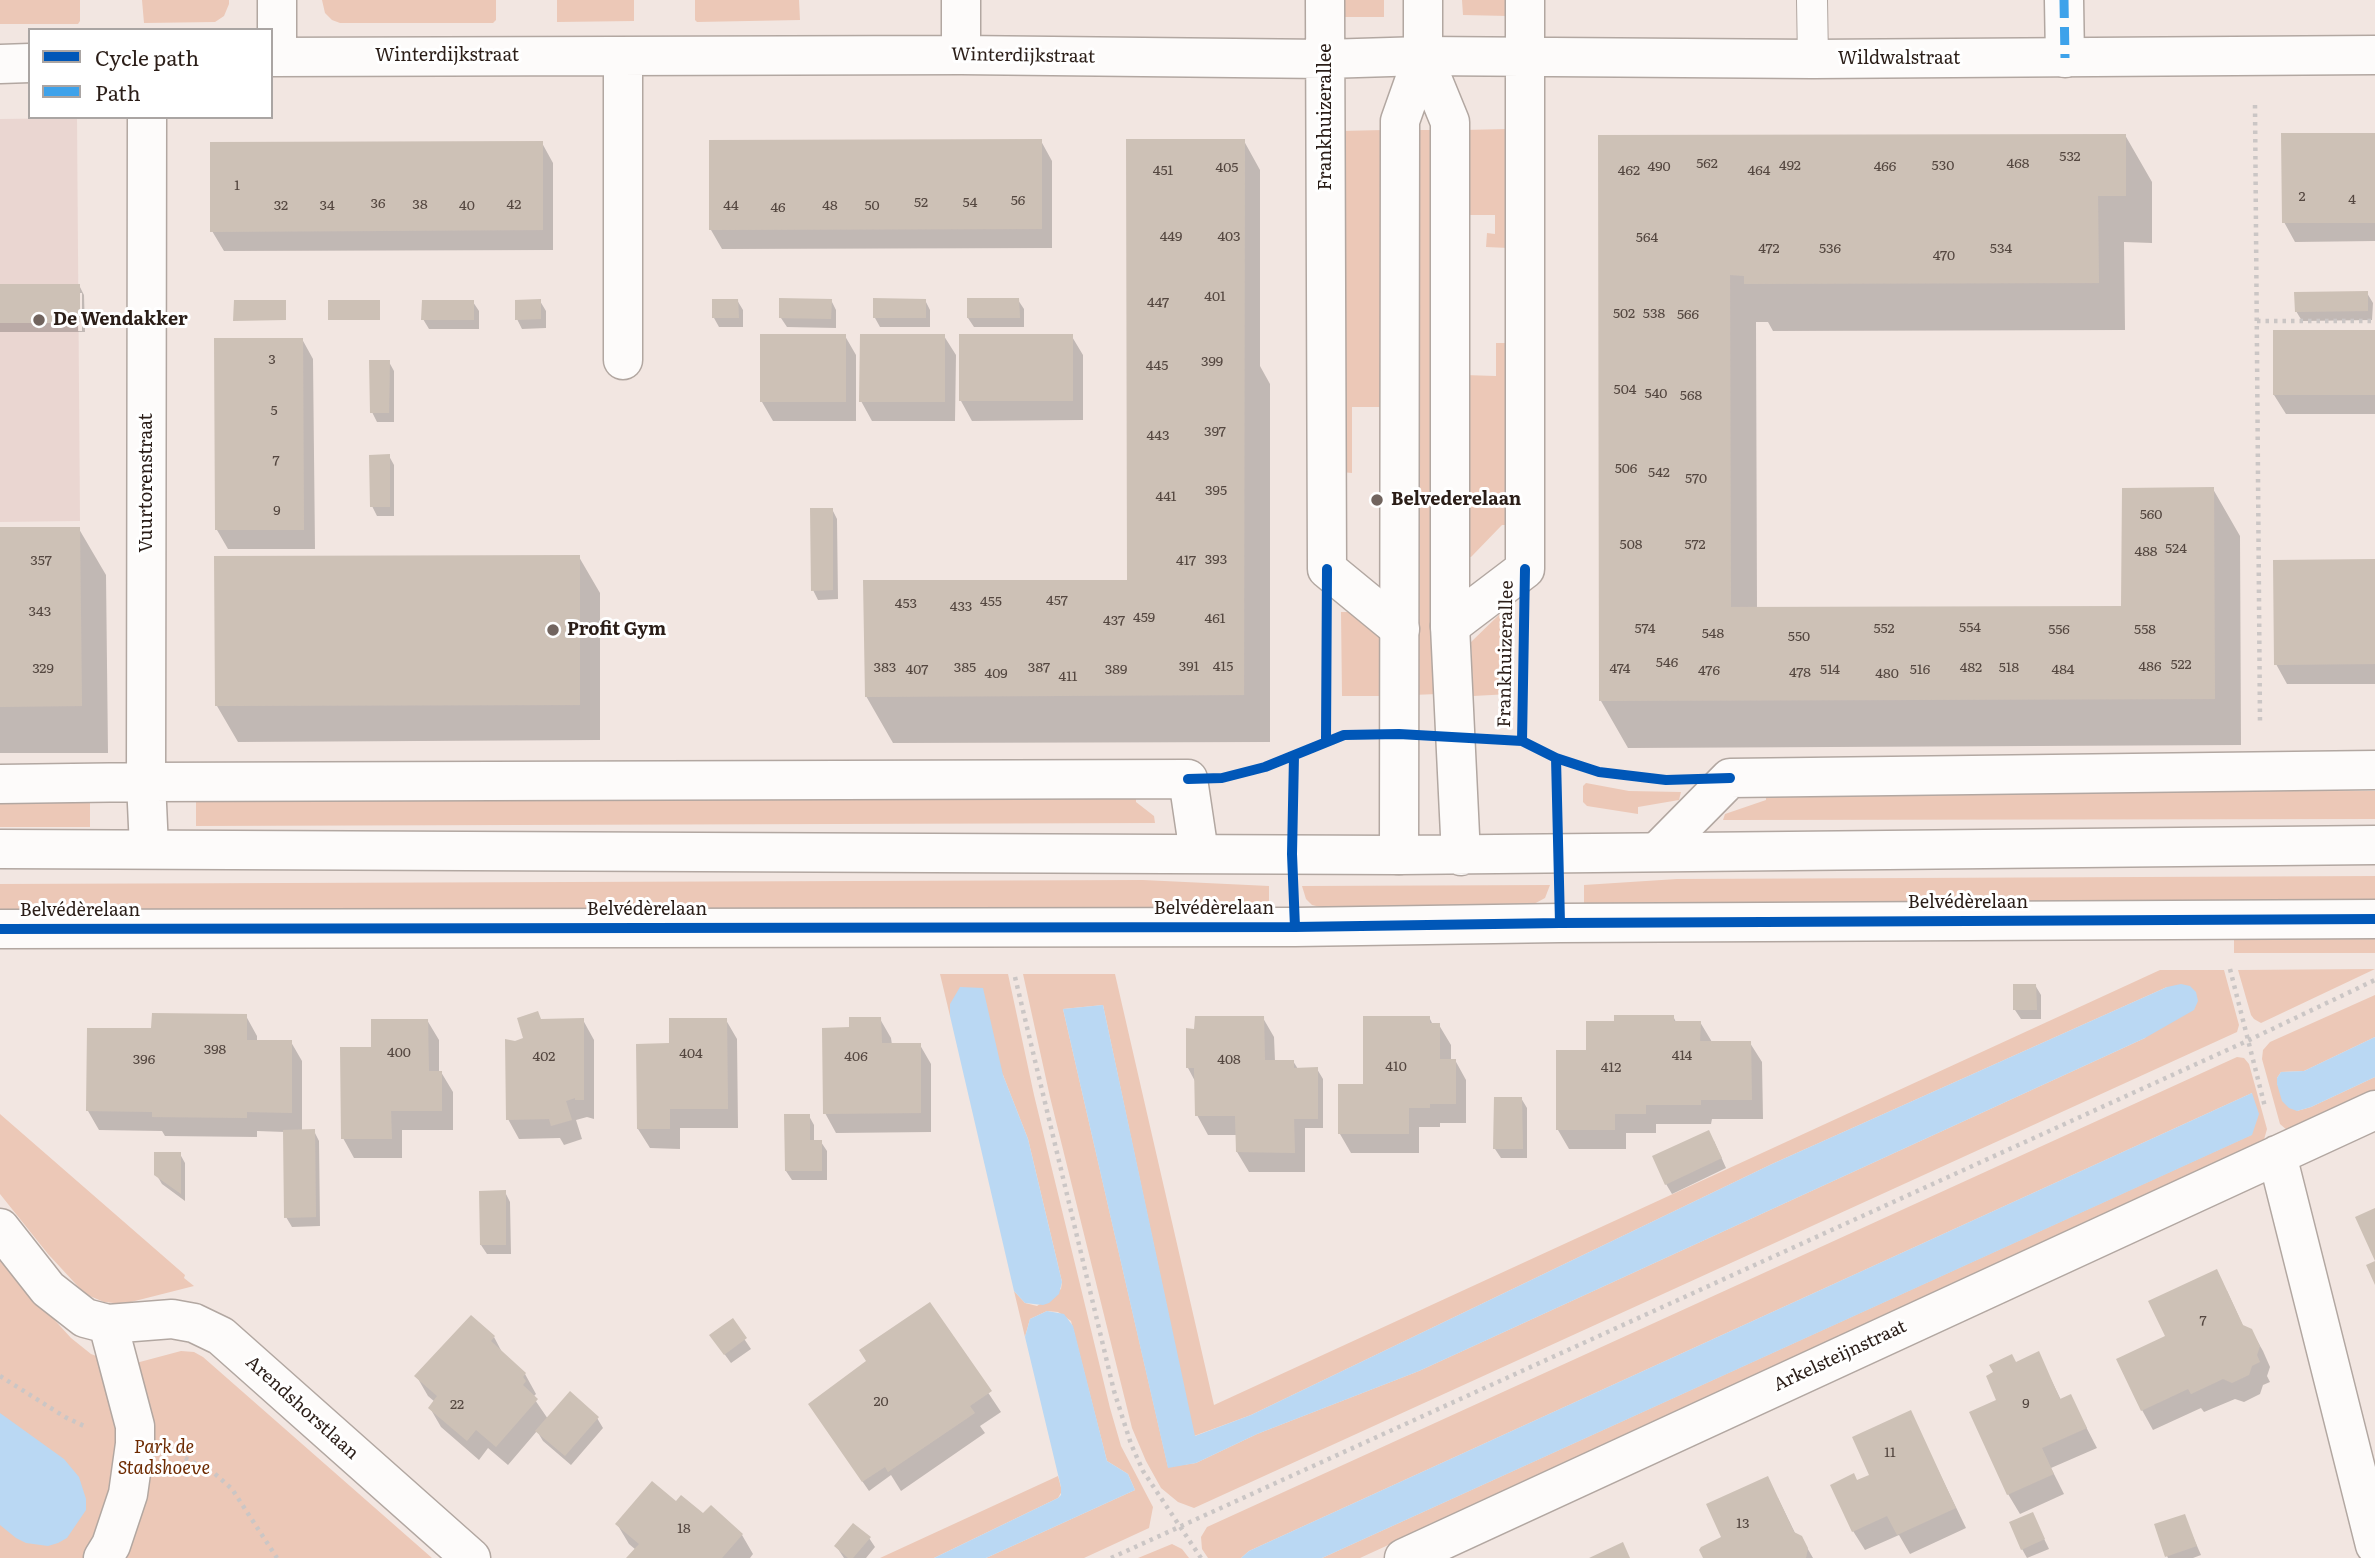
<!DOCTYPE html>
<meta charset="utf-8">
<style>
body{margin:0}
#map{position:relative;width:2375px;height:1558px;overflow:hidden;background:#f2e6e1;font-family:Literata,serif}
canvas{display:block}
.legend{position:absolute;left:28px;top:28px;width:245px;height:91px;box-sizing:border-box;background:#fff;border:2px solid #aaa5a3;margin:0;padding:9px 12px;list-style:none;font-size:21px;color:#2b1e18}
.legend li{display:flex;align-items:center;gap:14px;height:35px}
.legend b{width:35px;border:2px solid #aaa5a3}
</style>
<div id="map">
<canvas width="2375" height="1558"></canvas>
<ul class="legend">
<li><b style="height:9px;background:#0057b8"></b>Cycle path</li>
<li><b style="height:9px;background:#3ea2ea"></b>Path</li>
</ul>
</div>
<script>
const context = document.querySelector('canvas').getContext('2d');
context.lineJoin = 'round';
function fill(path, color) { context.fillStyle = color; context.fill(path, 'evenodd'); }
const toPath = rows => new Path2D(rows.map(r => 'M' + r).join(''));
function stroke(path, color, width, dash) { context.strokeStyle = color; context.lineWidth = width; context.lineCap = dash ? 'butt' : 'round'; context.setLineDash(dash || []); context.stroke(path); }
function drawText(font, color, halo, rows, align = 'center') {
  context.font = font + ' Literata,serif'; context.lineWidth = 6; context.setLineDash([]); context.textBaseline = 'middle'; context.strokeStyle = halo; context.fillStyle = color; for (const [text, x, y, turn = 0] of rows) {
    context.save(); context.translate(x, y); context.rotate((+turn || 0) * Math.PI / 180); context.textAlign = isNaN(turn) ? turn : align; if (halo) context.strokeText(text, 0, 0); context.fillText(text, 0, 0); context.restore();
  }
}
const education = toPath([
 [77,118,80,521,0,522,0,119]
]);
const green = toPath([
 [0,0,80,0,80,21,78,24,0,24],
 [142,0,229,0,229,4,224,16,215,22,144,23],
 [322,0,496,0,496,20,493,23,340,23,332,20,325,13],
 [557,0,634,0,634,21,557,22],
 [695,0,799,0,800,20,697,22,695,20],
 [1339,0,1384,0,1384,17,1339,17],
 [1462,0,1508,0,1508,16,1463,15],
 [1508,129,1509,248,1486,247,1487,233,1495,234,1495,215,1463,215,1463,130],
 [1384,130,1385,407,1352,407,1352,473,1341,472,1340,131],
 [1411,130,1436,130,1438,694,1412,695],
 [1496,343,1509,343,1510,525,1502,525,1471,557,1464,557,1464,375,1496,376],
 [1511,610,1510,694,1473,696,1471,642,1503,611],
 [1341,612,1349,612,1385,636,1382,696,1342,696],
 [1586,783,1629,791,1681,792,1679,800,1638,807,1638,814,1587,806,1583,802,1583,786],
 [2375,791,2375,819,1723,820,1725,814,1766,800,1766,792],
 [1136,794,1136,802,1154,816,1155,823,196,826,196,798],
 [90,799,90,827,0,827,0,800],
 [2375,876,2375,903,1584,905,1584,885,1677,879],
 [1143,880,1269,886,1269,907,0,911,0,884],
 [1550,885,1545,898,1532,905,1320,907,1312,905,1306,899,1302,886],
 [2234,935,2375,935,2375,953,2234,953],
 [2375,969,2261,1023,2254,1019,2251,1015,2238,970],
 [2160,970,2224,970,2239,1025,2237,1032,1194,1508,1178,1502,1161,1488,1146,1461,1132,1428,1050,1097,1023,974,1115,974,1214,1405],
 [2167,987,2145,1038,1419,1371,1257,1434,1196,1463,1168,1467,1063,1009,1103,1005,1194,1436,1251,1415,1772,1164],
 [940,974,1008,974,1034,1095,1110,1408,1121,1446,1153,1507,1149,1528,1084,1558,986,1558,1135,1490,1128,1474,1107,1461,1071,1321,1058,1312,1047,1311,1030,1319,1025,1337,1014,1291,1025,1303,1037,1306,1061,1289,1062,1282,1028,1139,1003,1075,950,1004,950,1016],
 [2375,995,2375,1037,2304,1071,2281,1072,2277,1078,2277,1084,2297,1111,2311,1107,2375,1077,2375,1091,2288,1131,2280,1124,2262,1059,2263,1050,2270,1042],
 [2237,1057,2244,1058,2249,1064,2267,1129,2263,1143,1360,1558,1322,1558,2251,1135,2252,1093,1249,1551,1241,1558,1208,1558,1202,1549,1201,1537,1207,1527],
 [0,1114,185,1275,184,1278,194,1286,123,1304,104,1302,85,1294,48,1254,0,1194],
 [0,1260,71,1338,91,1354,104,1359,136,1363,181,1351,194,1352,203,1357,432,1558,0,1558],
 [1058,1476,1062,1491,1058,1498,934,1558,880,1558],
 [1172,1544,1182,1549,1189,1558,1138,1558]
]);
const water = toPath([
 [2181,984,2190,986,2196,992,2198,1001,2194,1010,2145,1038,1419,1371,1257,1434,1196,1463,1168,1468,1063,1009,1103,1005,1195,1436,1251,1415,1772,1164,2167,987],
 [960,987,983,988,1003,1075,1028,1139,1062,1282,1059,1294,1049,1303,1043,1305,1025,1303,1014,1291,950,1016,950,1004],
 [2375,1037,2375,1077,2311,1107,2297,1111,2289,1108,2282,1101,2277,1084,2277,1078,2281,1072,2304,1071],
 [2252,1093,2259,1114,2252,1135,1322,1558,1241,1558,1249,1551],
 [1047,1311,1064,1314,1073,1326,1107,1461,1128,1474,1135,1490,986,1558,934,1558,1058,1498,1061,1495,1061,1487,1025,1337,1030,1319],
 [0,1413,64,1459,79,1477,86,1499,86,1510,67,1538,58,1543,48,1546,26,1543,16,1538,0,1525]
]);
const shadow = toPath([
 [2125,135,2152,182,2152,243,2124,242,2125,330,1773,331,1768,322,1756,322,1757,609,2123,608,2213,489,2240,536,2241,745,1628,748,1601,701,1599,137],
 [2375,135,2375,241,2295,242,2284,222],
 [1041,141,1052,161,1052,248,722,249,711,230],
 [1244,141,1260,170,1260,366,1270,384,1270,742,893,743,866,696,1129,582],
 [542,143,553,163,553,250,224,251,212,231],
 [79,285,84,295,85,332,0,332,0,286],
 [78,293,82,293,82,331,78,331],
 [2367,293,2373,303,2372,320,2302,321,2296,311],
 [737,300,743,310,743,327,719,327,714,318],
 [831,300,836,310,836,328,787,327,781,318],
 [925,300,930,310,930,327,880,327,875,318],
 [1018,300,1024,309,1024,327,974,327,968,318],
 [540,301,546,311,546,328,522,329,517,319],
 [473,302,479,311,479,329,429,329,423,319],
 [2375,332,2375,414,2286,414,2274,395],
 [1071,335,1083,355,1083,420,972,421,961,401],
 [845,336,856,355,856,421,773,421,762,402],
 [944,336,956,355,955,421,872,421,861,401],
 [302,339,313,359,315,549,228,549,217,530],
 [389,362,394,371,394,422,377,422,372,412],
 [389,456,394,465,394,516,377,516,372,506],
 [832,509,837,519,838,599,818,600,813,590],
 [0,529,79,529,106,575,108,753,0,753],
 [579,557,600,593,600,740,238,742,217,706],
 [2375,561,2375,684,2287,684,2276,664],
 [2035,985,2041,995,2041,1019,2021,1019,2015,1010],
 [246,1016,257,1036,257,1041,291,1042,302,1061,302,1131,314,1131,319,1141,320,1226,292,1227,286,1217,285,1132,257,1131,257,1137,165,1136,162,1131,99,1130,88,1111,153,1030],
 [1673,1016,1676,1022,1700,1022,1712,1042,1750,1043,1762,1062,1763,1119,1712,1119,1711,1124,1656,1124,1656,1133,1626,1133,1626,1149,1569,1149,1558,1130,1588,1051,1615,1023],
 [1429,1017,1433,1025,1439,1025,1451,1045,1451,1060,1455,1060,1466,1080,1466,1123,1440,1123,1440,1127,1419,1127,1419,1153,1351,1153,1340,1134,1365,1086],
 [1263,1018,1274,1037,1275,1061,1293,1061,1298,1069,1317,1069,1323,1079,1323,1128,1305,1128,1305,1172,1249,1172,1237,1152,1237,1135,1208,1135,1197,1115,1196,1083,1188,1068],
 [880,1019,891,1038,892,1045,920,1045,931,1064,931,1132,836,1133,825,1113,851,1029],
 [427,1020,439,1040,439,1072,441,1072,453,1092,453,1130,402,1130,402,1158,354,1158,343,1138,372,1049],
 [583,1020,594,1040,594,1119,587,1117,576,1120,582,1139,564,1145,560,1138,519,1139,508,1119,515,1042],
 [726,1020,737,1039,738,1128,680,1128,680,1149,650,1148,638,1129],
 [1521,1098,1527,1108,1527,1158,1501,1158,1495,1149],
 [809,1116,814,1125,814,1142,821,1142,827,1151,827,1180,792,1180,786,1171],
 [1714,1141,1726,1168,1672,1194,1666,1184],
 [180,1154,185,1163,185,1201,162,1184,156,1174],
 [505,1192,510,1202,511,1254,487,1254,481,1245],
 [2227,1291,2244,1328,2251,1330,2263,1351,2270,1367,2267,1376,2270,1382,2263,1385,2260,1394,2244,1402,2235,1399,2204,1412,2201,1408,2153,1430,2142,1410,2167,1337],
 [929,1304,1001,1412,980,1426,985,1433,901,1491,891,1475,869,1491,816,1414],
 [732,1321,751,1349,731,1363,717,1344],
 [494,1337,504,1356,525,1374,536,1394,533,1397,548,1419,597,1418,603,1428,571,1465,543,1441,537,1431,508,1465,488,1448,479,1460,441,1427,430,1408,435,1402,428,1396,417,1377],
 [2038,1353,2061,1400,2070,1396,2097,1448,2051,1468,2064,1494,2020,1514,2008,1494,1999,1401,2016,1364],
 [1910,1412,1966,1528,1910,1554,1899,1535,1865,1550,1853,1531,1857,1482,1871,1475],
 [1778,1498,1796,1535,1801,1537,1813,1558,1704,1558,1724,1538],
 [676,1503,742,1535,753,1554,750,1558,629,1558,636,1550,629,1544,617,1524],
 [2184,1516,2201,1555,2193,1558,2168,1558,2167,1556],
 [2037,1524,2049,1549,2027,1558,2022,1549],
 [869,1538,875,1547,866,1558,844,1558,836,1546]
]);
const building = toPath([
 [2281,133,2375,133,2375,223,2282,223],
 [2126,134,2126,196,2098,196,2099,283,1744,284,1744,276,1730,275,1731,607,2121,606,2122,488,2214,487,2215,699,1599,701,1598,135],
 [1042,139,1042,229,709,230,709,140],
 [1126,139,1245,139,1244,695,865,697,863,580,1127,580],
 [543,141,543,230,210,232,210,142],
 [0,284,80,284,80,323,0,323],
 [2368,291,2368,311,2295,312,2294,292],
 [779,298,832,299,831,319,779,318],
 [873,298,926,299,926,318,873,318],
 [967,298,1019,298,1020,318,967,318],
 [541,299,541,319,515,320,515,300],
 [712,299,738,299,739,318,712,318],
 [234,300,286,300,286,320,233,321],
 [328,300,380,300,380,320,328,320],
 [422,300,474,300,474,320,421,320],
 [2273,330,2375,330,2375,395,2273,395],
 [760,334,846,334,846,402,760,402],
 [860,334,945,334,945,402,859,402],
 [959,334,1073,334,1073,401,959,401],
 [214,338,303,338,304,530,215,530],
 [369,360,390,360,389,413,370,413],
 [390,454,390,507,370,507,369,455],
 [810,508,833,508,833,590,811,591],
 [0,527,80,527,82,706,0,707],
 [580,555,580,705,215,706,214,556],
 [2375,559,2375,664,2274,665,2273,560],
 [2013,984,2036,984,2037,1010,2013,1010],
 [538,1011,541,1019,584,1018,584,1100,575,1100,575,1098,566,1101,572,1120,551,1126,549,1119,506,1120,505,1039,515,1041,523,1038,517,1018],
 [152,1013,247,1014,247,1040,292,1040,292,1113,247,1112,247,1118,152,1117,152,1112,86,1111,87,1028,151,1028],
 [1614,1015,1674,1015,1674,1021,1701,1021,1700,1041,1751,1041,1752,1100,1701,1100,1701,1105,1646,1105,1646,1114,1615,1114,1615,1130,1556,1130,1556,1050,1586,1050,1586,1021,1614,1021],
 [1195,1016,1264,1016,1265,1060,1294,1060,1294,1068,1318,1067,1318,1119,1294,1119,1295,1153,1236,1152,1235,1116,1195,1116,1194,1068,1186,1068,1186,1028,1194,1029],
 [1363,1016,1430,1016,1430,1023,1440,1023,1440,1059,1456,1059,1456,1104,1430,1104,1430,1108,1409,1108,1409,1134,1338,1134,1338,1084,1363,1084],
 [849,1017,881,1017,882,1043,921,1043,921,1113,823,1114,822,1028,849,1027],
 [669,1018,727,1018,728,1109,670,1109,670,1129,637,1129,636,1044,669,1043],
 [371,1019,428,1019,429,1071,442,1071,442,1111,391,1111,392,1139,341,1139,340,1047,371,1047],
 [1494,1097,1522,1097,1523,1149,1493,1149],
 [784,1114,810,1114,810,1140,822,1140,822,1171,785,1171],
 [315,1129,316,1217,284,1218,283,1130],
 [1709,1130,1722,1158,1665,1185,1652,1156],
 [154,1152,181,1152,181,1194,154,1175],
 [506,1190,506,1245,480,1245,479,1191],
 [2375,1208,2375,1285,2366,1265,2375,1261,2355,1217],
 [2217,1269,2243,1325,2252,1329,2260,1346,2257,1355,2260,1362,2252,1366,2249,1375,2232,1383,2223,1379,2191,1394,2188,1389,2141,1411,2116,1359,2165,1336,2148,1301],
 [930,1302,992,1391,970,1406,975,1413,888,1472,885,1467,862,1482,808,1404,866,1361,859,1350],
 [471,1315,495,1336,491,1341,526,1373,523,1377,526,1381,523,1385,538,1399,496,1447,476,1430,467,1441,428,1408,437,1396,414,1376],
 [733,1318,747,1338,724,1355,709,1335],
 [2039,1351,2060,1399,2071,1394,2087,1428,2042,1448,2054,1474,2007,1495,1969,1412,1996,1400,1986,1376,1993,1372,1989,1365,2012,1354,2016,1362],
 [570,1391,599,1417,565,1456,535,1431],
 [1911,1410,1956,1508,1897,1535,1887,1516,1852,1532,1830,1485,1854,1473,1857,1480,1869,1475,1852,1437],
 [1768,1476,1794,1532,1802,1536,1808,1548,1806,1558,1703,1558,1699,1550,1701,1547,1721,1537,1706,1504],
 [652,1481,676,1501,681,1495,703,1513,711,1505,743,1534,722,1558,626,1558,639,1544,615,1524],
 [2033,1512,2045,1539,2021,1550,2009,1522],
 [2185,1514,2197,1546,2165,1557,2154,1524],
 [853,1523,871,1537,853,1558,848,1558,834,1546],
 [1623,1542,1630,1558,1589,1558]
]);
const path = toPath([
 [2255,105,2260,723],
 [2257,321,2375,321],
 [2230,969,2265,1107],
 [1015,977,1114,1391,1131,1444,1143,1471,1201,1558],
 [0,1376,65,1417,84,1426],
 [185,1458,214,1473,232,1489,277,1558],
 [1111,1558,2247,1041,2375,980]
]);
const service = toPath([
 [1812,0,1813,59]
]);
const pedestrian = toPath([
 [2064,0,2065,58]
]);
const minor = toPath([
 [1325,0,1327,569,1400,629],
 [961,55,961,0],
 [623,56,623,360],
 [271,57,961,55,1325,59,1423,56,1813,59,2375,55],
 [277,57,277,0],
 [0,64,30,63],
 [147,117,146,782,149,848],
 [1450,626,1525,569,1525,0],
 [0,784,146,782,1188,779,1199,853],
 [1658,851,1730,778,2375,770],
 [0,929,1295,927,1560,923,2375,919],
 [2277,1155,2375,1545],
 [0,1228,48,1289,85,1318,108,1324,172,1319,194,1323,221,1336,471,1558],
 [103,1558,111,1545,128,1494,135,1444,135,1426,108,1324],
 [1404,1558,2375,1110]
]);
const tertiary = toPath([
 [0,849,1399,855]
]);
const secondary = toPath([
 [1423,0,1423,56,1400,121,1399,855,2375,845],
 [1423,56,1450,122,1450,626,1461,856]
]);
const quiet = toPath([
 [2064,0,2065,58]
]);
const cycleway = toPath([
 [1326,741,1327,569],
 [1522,741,1525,569],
 [1294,756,1292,854,1295,927],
 [1556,758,1560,923],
 [1188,779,1222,778,1265,767,1344,735,1399,734,1522,741,1556,758,1599,772,1666,780,1730,778],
 [0,929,1295,927,1560,923,2375,919]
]);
const markers = [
 [39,320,7,"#71645e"],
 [1377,500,7,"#71645e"],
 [553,630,7,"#71645e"]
];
const numberNames = [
 ["532",2070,157],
 ["562",1707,164],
 ["468",2018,164],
 ["492",1790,166],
 ["530",1943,166],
 ["490",1659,167],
 ["466",1885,167],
 ["405",1227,168],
 ["451",1163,171],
 ["462",1629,171],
 ["464",1759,171],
 ["1",237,186],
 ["2",2302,197],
 ["4",2352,200],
 ["56",1018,201],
 ["52",921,203],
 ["54",970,203],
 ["36",378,204],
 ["38",420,205],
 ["42",514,205],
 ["32",281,206],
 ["34",327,206],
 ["40",467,206],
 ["44",731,206],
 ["48",830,206],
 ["50",872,206],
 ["46",778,208],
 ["449",1171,237],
 ["403",1229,237],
 ["564",1647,238],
 ["472",1769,249],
 ["536",1830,249],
 ["534",2001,249],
 ["470",1944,256],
 ["401",1215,297],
 ["447",1158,303],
 ["502",1624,314],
 ["538",1654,314],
 ["566",1688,315],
 ["3",272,360],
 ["399",1212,362],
 ["445",1157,366],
 ["504",1625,390],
 ["540",1656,394],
 ["568",1691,396],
 ["5",274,411],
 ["397",1215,432],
 ["443",1158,436],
 ["7",276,461],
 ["506",1626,469],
 ["542",1659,473],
 ["570",1696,479],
 ["395",1216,491],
 ["441",1166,497],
 ["9",277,511],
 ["560",2151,515],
 ["508",1631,545],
 ["572",1695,545],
 ["524",2176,549],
 ["488",2146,552],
 ["393",1216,560],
 ["357",41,561],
 ["417",1186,561],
 ["457",1057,601],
 ["455",991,602],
 ["453",906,604],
 ["433",961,607],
 ["343",40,612],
 ["459",1144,618],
 ["461",1215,619],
 ["437",1114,621],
 ["554",1970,628],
 ["574",1645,629],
 ["552",1884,629],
 ["556",2059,630],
 ["558",2145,630],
 ["548",1713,634],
 ["550",1799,637],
 ["546",1667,663],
 ["522",2181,665],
 ["391",1189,667],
 ["415",1223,667],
 ["486",2150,667],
 ["383",885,668],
 ["385",965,668],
 ["387",1039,668],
 ["482",1971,668],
 ["518",2009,668],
 ["329",43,669],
 ["474",1620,669],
 ["407",917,670],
 ["389",1116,670],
 ["514",1830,670],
 ["516",1920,670],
 ["484",2063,670],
 ["476",1709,671],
 ["478",1800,673],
 ["409",996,674],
 ["480",1887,674],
 ["411",1068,677],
 ["398",215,1050],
 ["400",399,1053],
 ["404",691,1054],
 ["414",1682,1056],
 ["402",544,1057],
 ["406",856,1057],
 ["396",144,1060],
 ["408",1229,1060],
 ["410",1396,1067],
 ["412",1611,1068],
 ["7",2203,1321],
 ["20",881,1402],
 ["9",2026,1404],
 ["22",457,1405],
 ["11",1890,1453],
 ["13",1743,1524],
 ["18",684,1529]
];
const streetNames = [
 ["Winterdijkstraat",447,56],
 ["Winterdijkstraat",1023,56,1],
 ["Wildwalstraat",1899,59],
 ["Frankhuizerallee",1326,117,-90],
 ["Vuurtorenstraat",147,483,-90],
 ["Frankhuizerallee",1506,654,-89],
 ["Belvédèrelaan",1968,903],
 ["Belvédèrelaan",1214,909],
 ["Belvédèrelaan",647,910],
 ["Belvédèrelaan",80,911],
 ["Arkelsteijnstraat",1840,1356,-25],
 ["Arendshorstlaan",302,1408,42]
];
const poiNames = [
 ["De Wendakker",53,320],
 ["Belvederelaan",1391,500],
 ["Profit Gym",567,630]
];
const parkNames = [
 ["Park de",164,1448],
 ["Stadshoeve",164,1469]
];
fill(education, '#ead6d1');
fill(green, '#ecc8b7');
fill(water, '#bad8f3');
fill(shadow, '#0003');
fill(building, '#cdc1b6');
stroke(service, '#b2a7a1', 32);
stroke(pedestrian, '#b2a7a1', 41);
stroke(minor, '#b2a7a1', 41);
stroke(tertiary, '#b2a7a1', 41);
stroke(secondary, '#b2a7a1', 41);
stroke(path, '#cbc6c5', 4.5, [3.5, 5]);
stroke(service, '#fdfbfa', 30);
stroke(pedestrian, '#fdfbfa', 38);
stroke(minor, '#fdfbfa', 38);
stroke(tertiary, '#fdfbfa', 38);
stroke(secondary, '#fdfbfa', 38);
stroke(quiet, '#3ea2ea', 9, [18, 9]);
stroke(cycleway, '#0057b8', 10);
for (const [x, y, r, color] of markers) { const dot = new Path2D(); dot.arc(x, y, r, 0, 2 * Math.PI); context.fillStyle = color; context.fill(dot); stroke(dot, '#fff', 2.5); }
drawText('14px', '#544740', null, numberNames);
drawText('18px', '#2b1e18', '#fff', streetNames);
drawText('bold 18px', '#2b1e18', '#fff', poiNames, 'left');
drawText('italic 18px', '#6d2a00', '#fff', parkNames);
</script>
